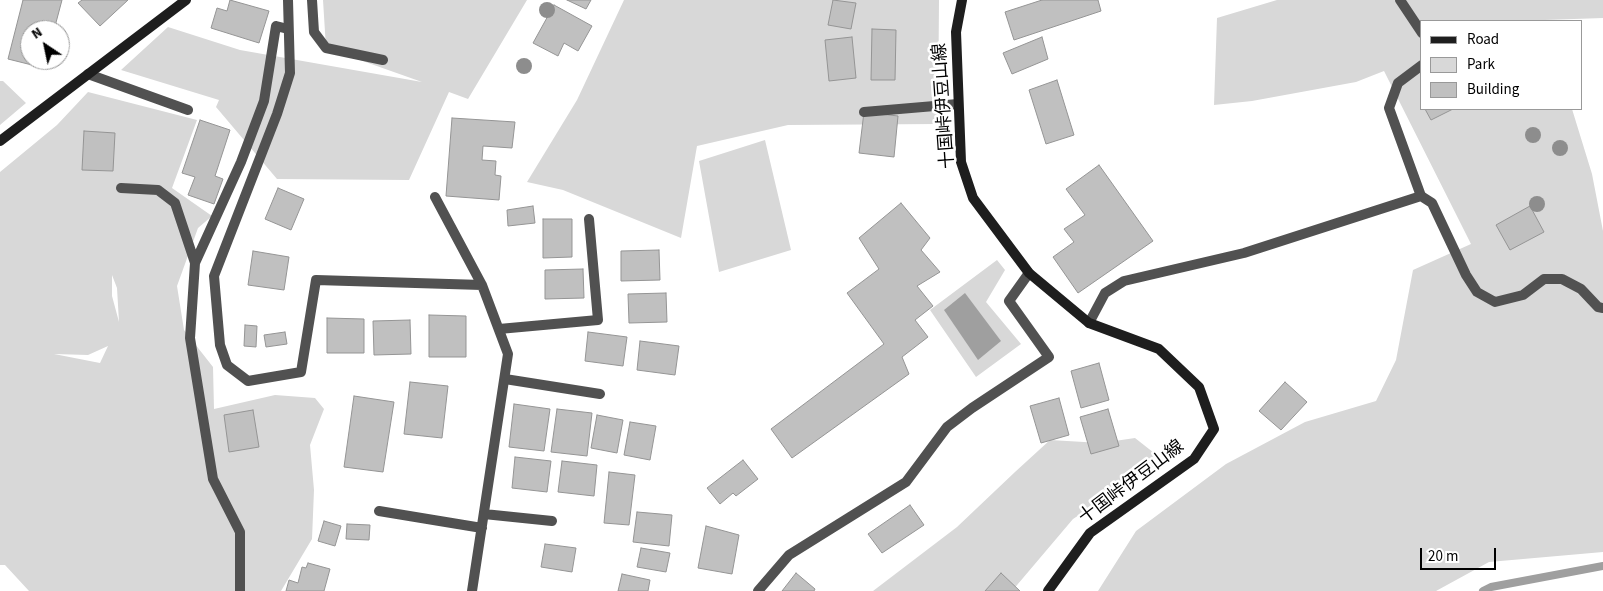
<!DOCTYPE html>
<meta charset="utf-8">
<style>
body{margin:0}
#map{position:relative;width:1603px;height:591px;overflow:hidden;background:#fff;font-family:"Source Sans 3",sans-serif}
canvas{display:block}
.legend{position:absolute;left:1420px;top:20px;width:162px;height:90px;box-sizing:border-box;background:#fff;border:1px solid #999;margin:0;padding:6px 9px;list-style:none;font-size:15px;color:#000}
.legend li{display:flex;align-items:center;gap:10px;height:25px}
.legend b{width:25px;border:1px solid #999}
.north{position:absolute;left:20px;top:20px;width:50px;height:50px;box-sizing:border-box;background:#fff;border:1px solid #999;border-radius:50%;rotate:326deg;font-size:14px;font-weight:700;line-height:20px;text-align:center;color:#000}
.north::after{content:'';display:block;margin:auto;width:18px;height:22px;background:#000;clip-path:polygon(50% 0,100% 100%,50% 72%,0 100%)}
.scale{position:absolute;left:1420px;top:548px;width:76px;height:22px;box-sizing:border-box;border:2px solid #000;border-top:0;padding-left:6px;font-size:15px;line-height:18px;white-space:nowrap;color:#000;-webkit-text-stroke:4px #fff;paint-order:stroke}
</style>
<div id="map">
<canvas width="1603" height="591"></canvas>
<ul class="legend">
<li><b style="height:6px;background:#1e1e1e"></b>Road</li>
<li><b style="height:14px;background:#d8d8d8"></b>Park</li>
<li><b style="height:14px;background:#c0c0c0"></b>Building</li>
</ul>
<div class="north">N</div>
<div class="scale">20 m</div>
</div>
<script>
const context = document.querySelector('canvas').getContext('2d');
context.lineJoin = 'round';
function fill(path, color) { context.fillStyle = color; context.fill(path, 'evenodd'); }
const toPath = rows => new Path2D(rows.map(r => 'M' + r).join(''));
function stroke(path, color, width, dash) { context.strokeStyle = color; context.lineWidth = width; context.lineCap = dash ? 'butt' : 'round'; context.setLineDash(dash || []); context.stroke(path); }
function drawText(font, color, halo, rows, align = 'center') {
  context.font = font + ' "Source Sans 3","Noto Sans JP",sans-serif'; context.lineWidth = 5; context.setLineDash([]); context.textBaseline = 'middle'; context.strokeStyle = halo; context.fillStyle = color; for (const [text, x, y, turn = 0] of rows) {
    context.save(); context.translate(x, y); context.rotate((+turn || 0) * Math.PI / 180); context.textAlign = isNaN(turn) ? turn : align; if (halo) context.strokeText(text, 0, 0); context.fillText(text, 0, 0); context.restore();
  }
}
const green = toPath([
 [323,0,527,0,468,99,449,92,409,180,277,179,216,107,219,100,121,70,168,27,240,50,422,82,326,48],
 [624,0,939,0,938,124,788,125,697,146,681,238,563,190,527,182,577,100],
 [1277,0,1603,0,1603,18,1545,20,1545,21,1422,21,1422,109,1572,109,1592,174,1603,231,1603,552,1489,562,1436,591,1098,591,1136,531,1226,464,1305,422,1376,401,1396,360,1413,270,1471,244,1384,71,1356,82,1252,101,1214,105,1217,18],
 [0,81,3,81,26,103,0,125],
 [88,92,197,120,172,188,212,216,198,228,177,286,184,330,213,367,214,409,275,395,315,398,324,409,310,445,314,490,312,539,281,591,29,591,5,565,0,565,0,172,57,125],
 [112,275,117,288,119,322,112,296],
 [108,346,100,363,54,354,88,355],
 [765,140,791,250,719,272,699,161],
 [997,260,1005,270,986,302,1021,344,976,377,930,310],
 [1135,438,1163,460,1073,519,1012,591,873,591,957,527,1015,472,1050,440,1101,443]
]);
const water = toPath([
 [965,293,1001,341,978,360,944,310]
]);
const stream = toPath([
 [1483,591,1491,587,1603,566]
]);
const building = toPath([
 [23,0,62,0,54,30,30,30,30,60,46,60,44,68,8,59,23,0],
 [82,0,128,0,100,26,78,3,82,0],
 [230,0,269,11,259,43,211,28,217,8,227,11,230,0],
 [567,0,591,0,586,9,567,0],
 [833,0,856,3,851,29,828,25,833,0],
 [1042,0,1098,0,1101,11,1014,40,1005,12,1042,0],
 [554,5,592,26,578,51,564,43,558,56,533,43,554,5],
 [872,29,896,30,895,80,871,80,872,29],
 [852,37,856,78,829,81,825,40,852,37],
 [1042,37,1048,59,1012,74,1003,53,1042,37],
 [1057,80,1074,135,1046,144,1029,90,1057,80],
 [1425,109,1453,109,1431,120,1425,109],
 [864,112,898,116,894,157,859,153,864,112],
 [452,118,515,122,512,148,483,146,482,160,496,161,495,175,501,176,499,200,446,196,452,118],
 [200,120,230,130,215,176,223,179,214,204,188,195,195,177,182,173,200,120],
 [84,131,115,133,113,171,82,170,84,131],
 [1099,165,1153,241,1078,293,1053,257,1074,242,1064,229,1085,215,1066,189,1099,165],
 [278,188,304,199,291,230,265,219,278,188],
 [901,203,930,238,921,250,940,272,917,286,933,306,915,320,928,337,902,357,909,374,792,458,771,429,884,344,847,293,879,269,859,238,901,203],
 [533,206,535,223,508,226,507,210,533,206],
 [1530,206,1544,232,1510,250,1496,225,1530,206],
 [543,219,572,219,572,257,543,258,543,219],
 [659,250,660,280,621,281,621,251,659,250],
 [253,251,289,257,284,290,248,285,253,251],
 [583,269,584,298,545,299,545,270,583,269],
 [666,293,667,322,629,323,628,294,666,293],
 [429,315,466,316,466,357,429,357,429,315],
 [327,318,364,319,364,353,327,353,327,318],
 [410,320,411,354,374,355,373,321,410,320],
 [245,325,257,326,256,347,244,346,245,325],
 [285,332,287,344,266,347,264,335,285,332],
 [588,332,627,337,623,366,585,361,588,332],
 [640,341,679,346,675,375,637,370,640,341],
 [1099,363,1109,400,1081,408,1071,371,1099,363],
 [410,382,448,386,442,438,404,434,410,382],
 [1285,382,1307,402,1281,430,1259,411,1285,382],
 [354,396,394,402,383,472,344,467,354,396],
 [1059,398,1069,435,1041,443,1030,406,1059,398],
 [514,404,550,409,544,451,509,447,514,404],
 [557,409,592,413,587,456,551,452,557,409],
 [1108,409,1119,446,1091,454,1080,417,1108,409],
 [253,410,259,447,229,452,224,415,253,410],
 [597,415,623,420,617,453,591,448,597,415],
 [630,422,656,426,650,460,624,455,630,422],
 [515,457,551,461,547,492,512,488,515,457],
 [743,460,758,479,736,496,733,493,720,504,707,488,743,460],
 [562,461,597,465,594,496,558,492,562,461],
 [609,472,635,475,629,525,604,523,609,472],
 [910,505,924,525,882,553,868,534,910,505],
 [637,512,672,515,669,546,633,542,637,512],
 [324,521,341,526,335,546,318,541,324,521],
 [347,524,370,525,369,540,346,539,347,524],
 [706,526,739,535,732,574,698,568,706,526],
 [545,544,576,548,572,572,541,567,545,544],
 [641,548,670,553,666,572,637,567,641,548],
 [308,563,330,569,324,591,286,591,289,580,298,583,302,567,306,568,308,563],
 [796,573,815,589,814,591,782,591,796,573],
 [1001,573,1020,591,985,591,1001,573],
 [622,574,650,580,648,591,618,591,622,574]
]);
const service = toPath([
 [312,0,314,32,326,48,383,60],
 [1400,0,1422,33],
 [121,188,158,190,175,203,195,263,241,162,264,101,276,26,288,29],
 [1421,196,1389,108,1398,83,1422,65],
 [195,263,190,338,213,479,240,532,240,591],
 [505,379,600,394]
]);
const minor = toPath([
 [288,0,290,73,277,114,214,276,220,345,227,365,248,381,301,372,316,280,482,285],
 [88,74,188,110],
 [864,112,958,104],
 [435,197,482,285,508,354,472,591],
 [1089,323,1105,293,1124,281,1244,253,1421,196,1432,203,1466,275,1477,292,1495,302,1523,295,1544,279,1562,279,1581,289,1598,307,1603,308],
 [499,329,598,320,589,219],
 [379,511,482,528],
 [484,514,552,521],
 [758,591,789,555,906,482,947,427,972,408,1049,357,1009,301,1029,273]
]);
const secondary = toPath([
 [962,0,956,32,961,162,973,198,1029,273,1089,323,1159,349,1199,387,1214,429,1194,459,1090,533,1048,591],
 [0,141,186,0]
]);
const trees = [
 [547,10],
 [524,66],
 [1533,135],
 [1560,148],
 [1537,204]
];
const streetNames = [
 ["十国峠伊豆山線",945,106,-94],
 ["十国峠伊豆山線",1132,483,-37]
];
fill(green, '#d8d8d8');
fill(water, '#9f9f9f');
stroke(stream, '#9f9f9f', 8);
fill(building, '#c0c0c0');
stroke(building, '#959595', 1);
stroke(service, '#515151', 10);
stroke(minor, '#515151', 10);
stroke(secondary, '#1e1e1e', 10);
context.fillStyle = '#8d8d8d';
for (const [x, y] of trees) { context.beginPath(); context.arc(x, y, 8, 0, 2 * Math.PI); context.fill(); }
drawText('18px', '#000', '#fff', streetNames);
</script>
